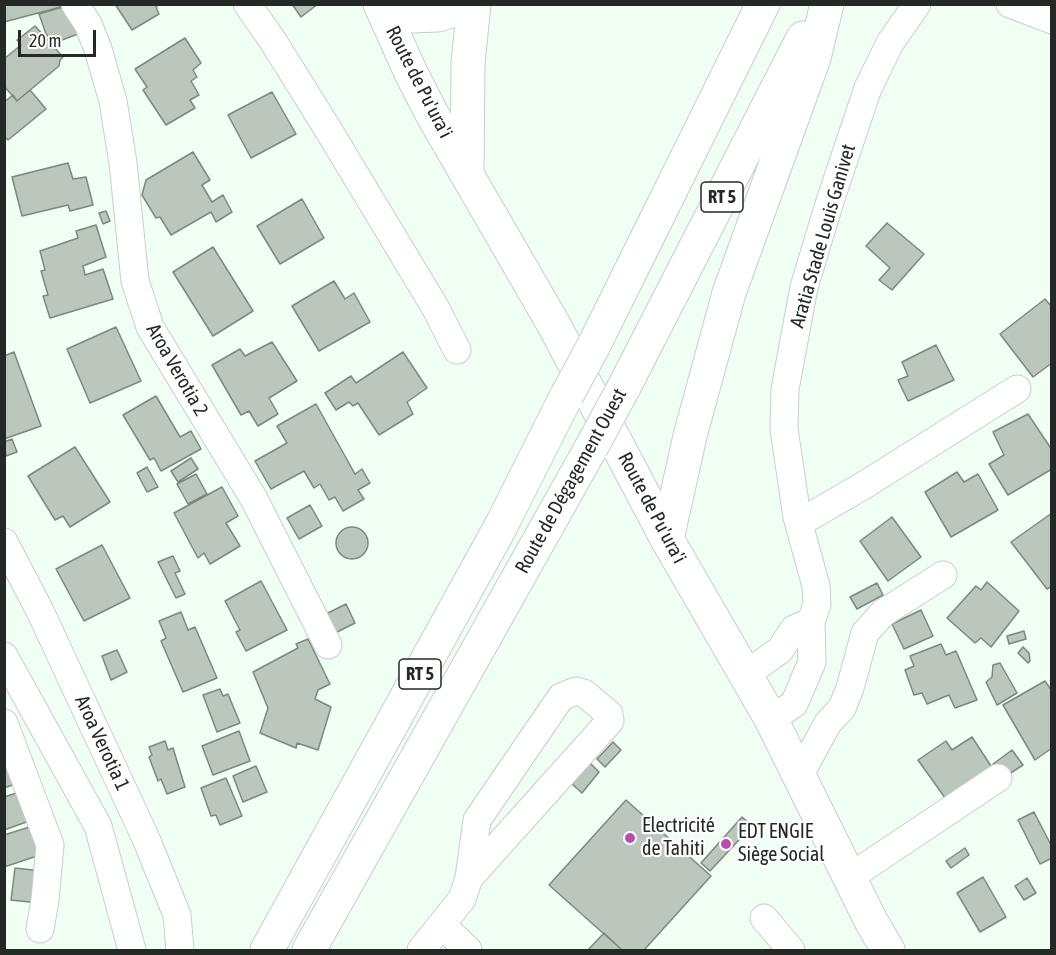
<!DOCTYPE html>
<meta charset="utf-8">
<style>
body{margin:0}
#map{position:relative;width:1056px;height:955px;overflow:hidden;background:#f1fef4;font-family:"Asap Condensed",sans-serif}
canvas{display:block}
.frame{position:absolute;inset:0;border:6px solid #242925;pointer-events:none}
.scale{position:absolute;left:18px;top:30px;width:78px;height:27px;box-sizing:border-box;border:3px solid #242925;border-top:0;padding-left:8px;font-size:18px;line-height:21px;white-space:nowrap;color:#242925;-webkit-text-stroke:4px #fff;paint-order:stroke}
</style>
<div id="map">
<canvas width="1056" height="955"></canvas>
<div class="frame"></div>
<div class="scale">20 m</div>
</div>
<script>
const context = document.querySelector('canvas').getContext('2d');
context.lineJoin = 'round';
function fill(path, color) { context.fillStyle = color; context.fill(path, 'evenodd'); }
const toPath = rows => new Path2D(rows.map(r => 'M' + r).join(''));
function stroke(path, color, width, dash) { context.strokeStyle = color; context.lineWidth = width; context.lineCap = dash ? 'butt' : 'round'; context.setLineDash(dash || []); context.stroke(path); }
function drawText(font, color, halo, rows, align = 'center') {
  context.font = font + ' "Asap Condensed",sans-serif'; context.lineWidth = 4.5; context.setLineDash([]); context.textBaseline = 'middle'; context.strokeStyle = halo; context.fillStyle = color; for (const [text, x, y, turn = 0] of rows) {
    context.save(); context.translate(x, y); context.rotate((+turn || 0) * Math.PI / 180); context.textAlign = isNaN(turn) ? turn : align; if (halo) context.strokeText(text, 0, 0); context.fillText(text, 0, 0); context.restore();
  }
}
const building = toPath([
 [4,4,59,4,61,7,4,22,4,4],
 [115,4,159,4,156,7,159,14,132,30,115,4],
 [292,4,318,4,301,17,292,4],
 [63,7,78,34,54,43,46,34,39,14,63,7],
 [35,26,63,57,60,60,59,66,17,101,4,86,4,59,21,45,17,40,35,26],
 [185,38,201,63,193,70,197,77,191,81,199,95,190,100,195,108,166,125,143,90,147,87,135,69,185,38],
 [30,90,46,109,8,140,4,136,4,102,13,95,17,101,30,90],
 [272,92,296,134,251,158,228,115,272,92],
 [193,152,210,180,202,185,212,202,223,195,232,212,216,222,211,212,171,235,160,217,156,218,142,195,146,180,193,152],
 [68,163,73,179,86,177,93,205,70,211,68,205,22,216,12,177,68,163],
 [302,199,324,238,280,264,257,226,302,199],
 [106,211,110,221,103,224,99,213,106,211],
 [887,223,924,254,892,290,879,280,890,268,866,246,887,223],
 [96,225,106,257,83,266,85,275,103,269,113,299,50,318,43,296,48,295,41,271,45,270,40,251,78,238,76,231,96,225],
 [213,247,253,311,213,336,173,272,213,247],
 [334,281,345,299,354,293,370,322,319,351,292,306,334,281],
 [1045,299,1052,307,1052,363,1033,377,1000,334,1045,299],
 [116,327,141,381,90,403,67,349,116,327],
 [272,342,297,381,269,398,278,414,258,426,249,411,241,415,212,365,240,349,245,356,272,342],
 [936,345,954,380,908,401,898,380,908,376,902,362,936,345],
 [14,352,41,426,4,439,4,356,14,352],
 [403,352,427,388,407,402,413,414,379,435,358,403,353,406,349,402,336,410,325,393,351,376,356,383,403,352],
 [156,396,180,437,191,431,201,449,161,471,154,458,150,460,123,415,156,396],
 [316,404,355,474,362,469,370,483,358,490,364,499,343,511,335,497,329,500,320,484,314,488,304,471,271,489,255,461,287,443,277,426,316,404],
 [1028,414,1052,450,1052,469,1008,495,989,464,1004,455,993,432,1028,414],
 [12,439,17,452,6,456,4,442,12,439],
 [75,447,110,502,70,527,63,516,55,520,28,476,75,447],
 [191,458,198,469,178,482,171,471,191,458],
 [147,467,158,487,147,492,137,473,147,467],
 [957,472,964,482,978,474,998,510,951,537,925,492,957,472],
 [196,474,207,494,188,504,177,484,196,474],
 [222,487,238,516,226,523,240,546,210,564,204,553,198,558,174,513,222,487],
 [310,505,322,526,299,539,287,518,310,505],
 [1052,513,1052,586,1047,589,1011,542,1052,513],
 [892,517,921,557,888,581,860,541,892,517],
 '336 543a16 16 0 1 1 32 0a16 16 0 1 1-32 0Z',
 [102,545,130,598,84,621,56,569,102,545],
 [173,556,180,571,175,573,185,594,176,598,158,562,173,556],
 [261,581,287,630,246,651,236,632,240,630,225,601,261,581],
 [987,582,1019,611,991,647,981,638,975,643,947,618,976,586,981,590,987,582],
 [877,583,883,595,857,609,850,597,877,583],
 [346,604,355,623,335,633,326,614,346,604],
 [921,610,933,636,904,649,892,624,921,610],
 [181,612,188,630,195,627,217,678,183,692,161,641,166,638,159,621,181,612],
 [1024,631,1026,639,1009,644,1007,636,1024,631],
 [308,639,330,684,318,690,315,699,331,707,318,750,297,743,296,748,260,733,268,708,253,672,298,648,296,644,308,639],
 [941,644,946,655,956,651,977,700,955,708,949,695,927,704,922,693,914,695,905,670,914,666,910,656,941,644],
 [1023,647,1029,653,1030,661,1028,663,1018,653,1023,647],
 [117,650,127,672,111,680,102,656,117,650],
 [1000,663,1017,693,997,705,986,682,992,677,993,665,1000,663],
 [1045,681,1052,691,1052,748,1035,760,1003,705,1045,681],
 [220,689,223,696,228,694,240,723,217,732,203,695,220,689],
 [239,731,250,761,213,775,202,746,239,731],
 [972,737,995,772,948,802,918,760,946,741,952,750,972,737],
 [165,741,168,750,173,748,185,787,167,794,161,779,158,781,149,757,152,755,149,747,165,741],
 [613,742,621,750,605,767,597,759,613,742],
 [1012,750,1023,765,1003,778,993,764,1012,750],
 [4,755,21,782,4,788,4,755],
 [590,763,599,772,582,793,572,784,590,763],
 [256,766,267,792,243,802,233,776,256,766],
 [226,778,242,816,220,825,216,815,211,816,201,788,226,778],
 [23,791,32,820,4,830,4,797,23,791],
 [626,800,711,876,644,950,622,950,549,885,626,800],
 [1034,812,1052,847,1052,858,1040,864,1018,820,1034,812],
 [742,817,752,826,710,871,701,863,742,817],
 [36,825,46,853,4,867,4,835,36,825],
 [965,848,969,855,951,868,946,861,965,848],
 [15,868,41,871,38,903,11,900,15,868],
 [983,877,1006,917,980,932,957,893,983,877],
 [1027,878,1036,893,1024,900,1015,886,1027,878],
 [604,933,622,950,588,950,604,933]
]);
const minor = toPath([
 [75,4,88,24,98,49,113,101,123,163,135,281,150,327,254,499,328,645],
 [247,4,273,41,329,131,435,307,457,350],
 [1010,4,1052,20],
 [799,523,866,484,1017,389],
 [4,542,40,611,147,841,177,915,180,950],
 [4,656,98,826,132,950],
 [745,675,780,650,794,629,811,622],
 [771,719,794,704,812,662,811,622,817,604,816,586,797,517,784,429,785,389,804,287,831,198,868,88,890,43,917,4],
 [4,723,50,845,45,900,40,929],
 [799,776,828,723,842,708,850,688,865,633,883,613,943,575],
 [850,877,998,778],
 [764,918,791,950],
 [442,925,468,950],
 [421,950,462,899,469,878,477,820,561,697,576,691,584,693,609,714,610,721,469,878]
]);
const major = toPath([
 [380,4,411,73,432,114,554,325,667,539,771,719,871,921,888,950]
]);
const highway = toPath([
 [384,4,399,14,412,16,438,15,456,9,463,4],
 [467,172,468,63,474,4],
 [594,345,763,4],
 [623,389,803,38],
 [667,539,690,436,729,293,814,58,827,4],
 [267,950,501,526,567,395],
 [309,950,591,448]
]);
const highwayBridge = toPath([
 [567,395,594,345],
 [591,448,623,389]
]);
const markers = [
 [630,838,6,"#b84dae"],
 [726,844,6,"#b84dae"]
];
const shields = [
 [722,197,42],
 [420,674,42]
];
const shieldNames = [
 ["RT 5",722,197],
 ["RT 5",420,674]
];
const streetNames = [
 ["Route de Pu'ura'i",419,82,63],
 ["Aratia Stade Louis Ganivet",823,236,-74],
 ["Aroa Verotia 2",177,370,60],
 ["Route de Dégagement Ouest",571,481,-61],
 ["Route de Pu'ura'i",652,508,62],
 ["Aroa Verotia 1",102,743,65]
];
const poiNames = [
 ["Electricité",642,826],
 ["de Tahiti",642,849],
 ["EDT ENGIE",738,832],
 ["Siège Social",738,855]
];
fill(building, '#bbc7bd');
stroke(building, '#7d887f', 1.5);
stroke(minor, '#c4d1c7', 29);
stroke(major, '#c4d1c7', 35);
stroke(highway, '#c4d1c7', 35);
stroke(minor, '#fff', 27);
stroke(major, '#fff', 33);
stroke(highway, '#fff', 33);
stroke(highwayBridge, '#c4d1c7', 35, []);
stroke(highwayBridge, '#fff', 33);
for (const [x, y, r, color] of markers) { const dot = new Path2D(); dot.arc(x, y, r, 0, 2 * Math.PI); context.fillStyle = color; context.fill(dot); stroke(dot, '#fff', 2); }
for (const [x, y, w] of shields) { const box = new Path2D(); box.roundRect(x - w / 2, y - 15, w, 30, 4.5); context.fillStyle = '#fff'; context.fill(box); stroke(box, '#242925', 1.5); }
drawText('bold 18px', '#242925', null, shieldNames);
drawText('20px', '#242925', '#fff', streetNames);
drawText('20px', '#242925', '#fff', poiNames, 'left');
</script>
